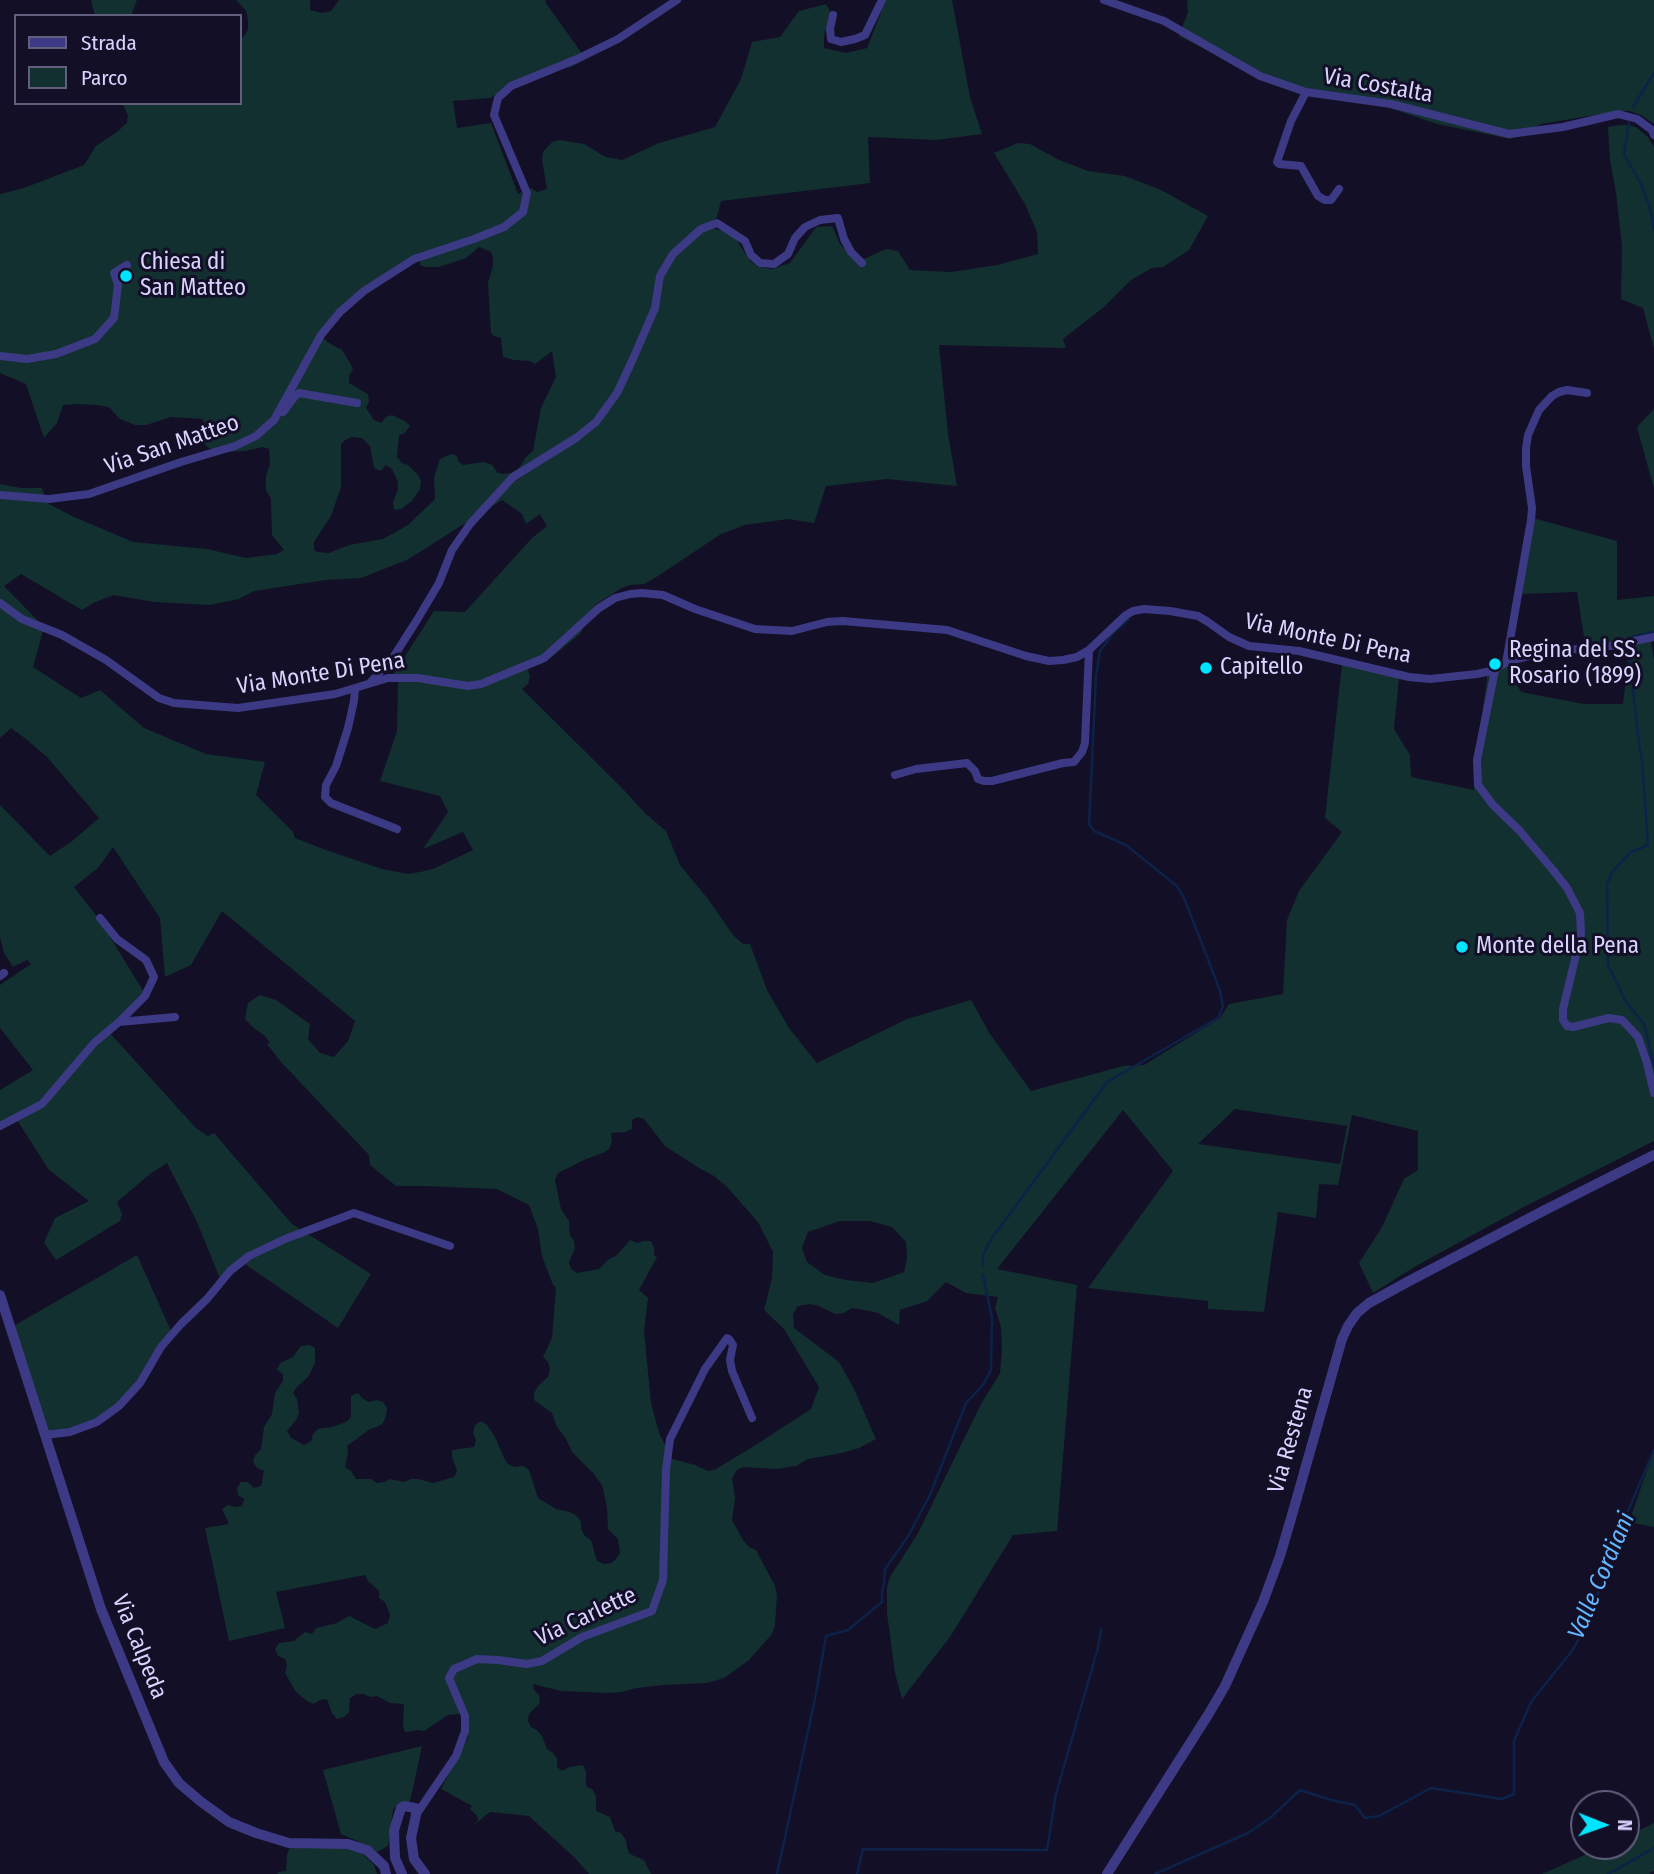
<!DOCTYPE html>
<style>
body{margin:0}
#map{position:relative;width:1654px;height:1874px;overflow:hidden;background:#130f26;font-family:"Fira Sans Condensed",sans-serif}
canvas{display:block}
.legend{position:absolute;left:14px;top:14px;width:228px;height:91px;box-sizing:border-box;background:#130f26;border:2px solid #625e7d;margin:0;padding:9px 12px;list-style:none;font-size:21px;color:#d9d4ff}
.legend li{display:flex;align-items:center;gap:14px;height:35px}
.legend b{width:35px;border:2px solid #625e7d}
.north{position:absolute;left:1570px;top:1790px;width:70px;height:70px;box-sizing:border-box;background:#130f26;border:2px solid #625e7d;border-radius:50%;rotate:91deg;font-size:19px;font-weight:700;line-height:28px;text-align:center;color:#d9d4ff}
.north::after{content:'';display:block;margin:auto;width:24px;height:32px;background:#00e5ff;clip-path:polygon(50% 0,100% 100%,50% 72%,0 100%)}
</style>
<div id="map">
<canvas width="1654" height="1874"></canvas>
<ul class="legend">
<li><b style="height:9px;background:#3d3a85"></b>Strada</li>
<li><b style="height:19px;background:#12302f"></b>Parco</li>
</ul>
<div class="north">N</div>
</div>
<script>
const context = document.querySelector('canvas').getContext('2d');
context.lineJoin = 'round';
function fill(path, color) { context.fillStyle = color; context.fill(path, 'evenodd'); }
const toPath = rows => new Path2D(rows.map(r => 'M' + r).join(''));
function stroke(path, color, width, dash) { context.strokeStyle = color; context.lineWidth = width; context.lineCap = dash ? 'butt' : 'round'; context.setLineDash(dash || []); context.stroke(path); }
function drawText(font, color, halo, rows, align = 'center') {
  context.font = font + ' "Fira Sans Condensed",sans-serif'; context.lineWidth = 6; context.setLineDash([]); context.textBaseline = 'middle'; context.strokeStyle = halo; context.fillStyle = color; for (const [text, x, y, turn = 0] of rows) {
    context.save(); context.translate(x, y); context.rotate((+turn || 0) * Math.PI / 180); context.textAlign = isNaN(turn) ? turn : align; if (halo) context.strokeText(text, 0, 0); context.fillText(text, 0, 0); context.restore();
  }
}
const green = toPath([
 [91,0,137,0,131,16,95,16],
 [236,0,310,0,310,10,322,13,331,11,339,0,546,0,545,2,586,59,569,68,564,60,521,80,490,98,453,101,457,128,491,123,518,194,531,188,537,192,547,189,542,160,543,152,552,142,560,140,584,144,606,157,622,160,659,143,715,127,741,79,752,42,780,37,799,11,826,4,830,11,824,37,824,48,846,53,867,48,886,0,952,0,970,97,982,134,936,140,868,137,870,183,721,201,717,217,708,227,733,234,750,261,758,267,772,269,790,263,816,227,832,226,840,244,857,262,886,249,898,251,910,270,951,272,997,265,1038,254,1037,232,1025,204,994,153,1018,143,1030,144,1057,159,1088,171,1125,176,1161,190,1208,216,1189,250,1163,267,1152,268,1131,280,1104,307,1063,339,1066,348,939,345,948,434,957,486,887,479,826,486,814,523,788,519,745,525,721,534,655,578,644,584,630,585,622,588,596,604,580,634,547,661,528,669,530,677,528,684,522,689,621,787,646,814,666,831,680,865,708,899,733,935,743,944,750,944,767,990,789,1028,817,1063,907,1019,971,1000,990,1034,1031,1091,1123,1066,1144,1065,1220,1018,1229,1004,1283,994,1287,920,1299,891,1342,832,1325,818,1342,664,1399,678,1394,729,1410,755,1411,777,1474,790,1474,775,1487,679,1487,666,1492,665,1492,663,1503,661,1521,692,1584,704,1623,704,1630,643,1586,650,1577,592,1522,594,1533,518,1617,541,1617,600,1654,596,1654,641,1651,642,1654,660,1654,1075,1651,1077,1654,1087,1654,1141,1522,1208,1416,1266,1373,1293,1359,1263,1382,1227,1404,1179,1418,1170,1418,1131,1352,1115,1338,1185,1319,1184,1316,1218,1278,1212,1264,1312,1208,1309,1208,1301,1088,1288,1173,1171,1123,1110,997,1269,1077,1285,1057,1531,1013,1535,950,1637,902,1699,895,1673,887,1613,887,1587,890,1577,918,1533,981,1404,1000,1373,1002,1350,1001,1327,995,1308,998,1297,966,1293,946,1282,927,1301,900,1310,899,1325,878,1313,870,1311,852,1308,844,1313,835,1314,819,1306,810,1304,798,1306,793,1314,794,1328,839,1362,853,1387,876,1439,859,1448,842,1453,808,1459,796,1466,776,1469,743,1467,737,1470,732,1478,735,1498,732,1520,743,1540,749,1547,756,1550,775,1586,777,1596,775,1625,772,1634,749,1660,724,1678,707,1683,664,1685,636,1688,622,1692,607,1693,561,1691,533,1684,534,1690,539,1695,540,1703,529,1714,528,1721,531,1727,537,1730,542,1736,547,1749,553,1753,557,1759,557,1767,562,1771,569,1767,583,1765,586,1772,586,1786,593,1790,596,1796,596,1811,610,1817,615,1831,621,1833,626,1840,627,1848,630,1854,644,1860,651,1874,589,1874,575,1858,529,1816,490,1812,474,1825,478,1820,477,1816,470,1809,472,1806,441,1789,468,1737,467,1728,461,1708,459,1714,448,1715,424,1731,419,1730,405,1732,403,1725,404,1704,390,1703,377,1696,370,1697,364,1694,357,1694,350,1698,349,1712,344,1717,337,1719,332,1713,327,1699,320,1700,314,1704,307,1701,296,1692,285,1673,287,1666,285,1659,278,1656,275,1649,279,1643,294,1641,305,1632,312,1634,316,1628,337,1623,349,1616,375,1629,388,1623,390,1615,385,1602,379,1598,379,1591,368,1581,365,1575,276,1592,285,1628,229,1641,205,1528,229,1524,222,1509,228,1505,235,1507,242,1506,244,1499,238,1495,237,1488,241,1482,248,1482,254,1488,261,1486,264,1471,257,1468,253,1462,255,1455,261,1449,264,1427,272,1414,275,1393,283,1381,283,1374,277,1370,280,1363,293,1357,301,1346,309,1345,315,1348,315,1363,308,1377,297,1387,293,1393,297,1399,299,1413,296,1420,287,1431,291,1438,304,1445,311,1441,313,1434,318,1429,332,1427,346,1422,351,1417,351,1396,358,1393,362,1398,369,1402,377,1400,383,1402,387,1408,386,1416,383,1423,377,1427,370,1429,347,1446,348,1453,345,1467,351,1471,356,1479,371,1479,377,1483,384,1482,390,1479,404,1482,411,1479,418,1479,433,1483,454,1477,457,1471,452,1457,452,1450,474,1447,476,1440,473,1433,475,1425,481,1421,487,1425,495,1437,504,1458,508,1464,515,1467,523,1466,529,1470,538,1498,556,1509,570,1512,577,1516,581,1522,581,1529,585,1536,591,1540,597,1561,604,1564,611,1563,616,1559,620,1553,618,1539,608,1529,607,1507,602,1485,593,1473,572,1452,566,1439,557,1427,552,1413,534,1400,534,1393,538,1386,548,1377,550,1369,548,1362,543,1357,552,1338,556,1287,553,1285,542,1256,538,1229,529,1205,497,1189,424,1186,396,1186,370,1165,369,1155,281,1062,267,1044,270,1043,265,1036,255,1029,245,1019,248,1003,260,995,276,1000,310,1024,308,1039,320,1053,334,1057,348,1041,355,1021,222,911,191,965,165,977,160,918,113,847,98,868,74,887,99,919,145,994,108,1031,196,1128,208,1136,214,1133,292,1224,371,1274,338,1328,242,1262,221,1281,197,1222,167,1163,150,1174,117,1202,122,1214,120,1221,56,1260,44,1243,55,1218,89,1201,49,1170,17,1120,0,1129,0,1090,33,1070,0,1028,0,985,31,964,27,960,13,967,4,953,0,937,0,805,50,856,71,842,99,818,47,757,26,739,11,728,0,738,0,484,21,488,42,488,47,503,72,516,133,542,207,549,246,558,277,554,284,550,272,535,271,499,266,490,266,476,270,464,269,449,263,447,245,451,222,452,209,448,201,441,200,434,204,425,203,419,171,417,146,425,135,425,120,419,109,407,97,405,77,404,63,405,57,423,44,438,26,384,0,373,0,194,24,188,84,165,96,146,117,132,127,123,128,115,122,103,240,103,240,39,243,37,248,30,248,20,246,11],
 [479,247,491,252,493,258,493,266,488,283,491,333,494,336,501,338,503,357,514,360,530,361,535,364,552,351,556,377,541,408,533,451,526,457,519,468,511,473,504,474,498,473,492,465,484,462,463,465,458,461,457,456,452,454,444,457,440,459,434,477,435,499,408,525,383,539,349,545,329,553,317,552,314,550,314,542,331,516,341,487,341,444,345,440,352,437,362,438,370,446,374,468,381,471,386,465,392,469,398,482,398,489,393,502,394,510,401,509,412,501,420,489,421,481,418,475,408,465,402,463,397,457,399,435,405,433,410,426,405,421,392,415,386,417,381,423,374,420,366,408,369,401,368,394,349,383,349,376,353,369,350,363,342,350,329,343,323,338,351,304,420,257,420,265,425,267,439,267,466,258],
 [502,500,522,514,526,524,540,514,547,526,532,538,465,612,434,611,393,675,398,682,397,731,380,781,440,796,448,812,423,849,463,832,473,850,433,869,420,872,408,874,382,869,323,849,295,838,293,832,256,795,265,762,206,754,144,728,100,690,81,698,33,667,44,627,4,586,21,574,82,610,93,603,114,595,154,602,210,605,239,599,254,591,326,580,361,578,407,560],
 [1235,1109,1347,1126,1340,1164,1198,1144],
 [638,1117,644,1119,665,1146,699,1168,714,1176,727,1187,758,1222,773,1252,772,1278,764,1310,784,1329,819,1387,811,1409,754,1446,716,1469,708,1471,695,1465,672,1459,659,1433,651,1403,644,1331,648,1298,639,1290,657,1257,654,1255,654,1248,651,1241,644,1241,637,1243,630,1240,616,1256,609,1259,599,1269,577,1273,571,1269,569,1262,575,1248,574,1241,570,1235,569,1221,561,1209,555,1180,558,1173,584,1160,605,1152,610,1148,612,1140,611,1133,625,1132,632,1129,632,1120],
 [840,1221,870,1221,892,1227,906,1242,907,1258,904,1272,873,1283,846,1280,825,1275,807,1262,802,1248,808,1232],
 [1187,0,1654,0,1654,124,1641,115,1629,111,1619,111,1541,124,1511,139,1437,124,1366,100,1267,80,1179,36,1188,12],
 [1620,125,1627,125,1636,127,1648,137,1654,147,1654,349,1643,308,1621,299,1622,246,1616,193,1610,160,1608,127],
 [1654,409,1654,489,1637,427],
 [137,1255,172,1333,141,1383,97,1421,43,1435,10,1328],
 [1654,1450,1654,1527,1629,1522],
 [422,1746,409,1806,398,1804,393,1810,388,1846,377,1852,369,1846,341,1834,323,1770],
 [1654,1823,1654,1871,1649,1874,1542,1874,1605,1846,1626,1846,1626,1837],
 [291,1843,349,1848,363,1854,374,1865,377,1874,278,1874,277,1872,286,1871,287,1855]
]);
const stream = toPath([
 [1633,107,1654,73],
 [1629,123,1624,154,1642,186,1650,208,1654,229],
 [1631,637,1654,632],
 [1629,652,1639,746,1642,759,1648,845,1631,852,1613,871,1607,884,1608,965,1626,1002,1644,1024,1654,1066],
 [983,1265,983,1255,992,1238,1107,1082,1218,1018,1223,1006,1220,991,1199,936,1184,898,1177,886,1126,845,1094,831,1089,824,1096,676,1100,651,1113,633,1129,619],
 [777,1874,815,1699,826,1636,848,1630,882,1602,882,1591,884,1583,885,1569,907,1538,930,1495,966,1403,983,1385,991,1370,992,1318,983,1275],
 [857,1874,863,1849,1047,1850,1056,1794,1098,1648,1101,1629],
 [1155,1874,1248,1833,1270,1818,1300,1790,1331,1800,1355,1805,1365,1818,1379,1816,1431,1788,1502,1799,1514,1794,1514,1741,1531,1702,1572,1651,1582,1633,1605,1576,1609,1556,1654,1450],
 [1608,1874,1654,1848]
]);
const minor = toPath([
 [1104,0,1164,21,1260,76,1306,92,1391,104,1509,134,1563,127,1618,114,1637,119,1652,130,1654,135],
 [833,15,830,29,831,39,841,42,855,39,865,35,882,0],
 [1306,92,1291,121,1277,162,1279,164,1301,166,1318,196,1325,200,1331,200,1339,189],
 [0,356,27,359,56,354,95,339,114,318,118,285,114,273,127,265],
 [283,412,295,396,299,393,357,403],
 [0,495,49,499,89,494,181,462,235,446,256,436,274,420,321,335,340,312,364,291,414,259,474,239,504,227,523,212,527,193,494,115,498,98,511,86,577,59,618,39,677,0],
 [0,603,22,619,62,635,106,660,159,698,174,703,238,708,335,694,388,678,418,678,468,686,481,684,544,658,599,608,615,598,630,594,642,593,663,595,695,609,755,629,792,631,827,622,843,621,947,630,1026,656,1049,661,1063,660,1077,657,1089,650,1126,615,1133,611,1144,609,1170,611,1198,616,1208,622,1229,637,1249,646,1299,651,1409,677,1430,679,1477,674,1495,670,1499,666,1517,659,1545,652,1611,646,1654,637],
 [1506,663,1531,520,1532,508,1526,466,1526,448,1528,435,1539,410,1552,396,1559,392,1567,390,1587,393],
 [1495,670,1477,760,1478,785,1493,805,1519,830,1553,870,1567,888,1580,913,1581,934,1563,1009,1563,1020,1567,1026,1573,1027,1609,1018,1622,1020,1638,1037,1647,1063,1654,1093],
 [370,683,394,656,417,620,439,583,452,550,470,524,513,477,576,438,596,422,617,393,632,361,655,308,660,276,673,254,701,229,717,223,745,241,751,255,760,263,774,264,788,254,795,238,805,227,820,220,838,218,844,239,851,252,862,263],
 [355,689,354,701,348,728,336,766,326,785,325,797,331,803,397,829],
 [895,775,916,769,967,763,975,771,978,779,984,781,992,781,1063,763,1074,762,1082,752,1085,743,1089,650],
 [100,918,117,939,146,960,154,977,145,996,119,1022],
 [0,976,4,973],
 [0,1126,42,1104,94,1043,119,1022,175,1017],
 [45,1435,70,1432,97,1422,119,1406,140,1383,161,1347,181,1324,207,1299,230,1271,249,1256,285,1239,354,1213,450,1246],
 [416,1815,456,1756,465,1731,465,1716,449,1678,454,1669,477,1659,498,1660,527,1664,542,1661,582,1637,652,1611,663,1580,666,1470,670,1439,705,1369,727,1338,729,1339,733,1345,730,1360,732,1371,752,1418]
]);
const tertiary = toPath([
 [0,1295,101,1609,164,1762,179,1783,200,1801,229,1822,256,1833,289,1843,348,1844,367,1850,384,1866,386,1874],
 [402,1874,395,1858,394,1830,401,1808,404,1806,415,1808,416,1815,411,1838,414,1859,425,1874],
 [1107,1874,1208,1715,1225,1686,1263,1602,1280,1556,1292,1515,1342,1339,1348,1326,1357,1313,1369,1303,1411,1280,1545,1210,1654,1155]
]);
const markers = [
 [126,276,7,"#00e5ff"],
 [1495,664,7,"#00e5ff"],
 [1206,668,7,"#00e5ff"],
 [1462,947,7,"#00e5ff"]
];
const streetNames = [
 ["Via Costalta",1378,86,10],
 ["Via San Matteo",172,445,-19],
 ["Via Monte Di Pena",1328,639,12],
 ["Via Monte Di Pena",321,674,-9],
 ["Via Restena",1291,1440,-74],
 ["Via Carlette",586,1617,-25],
 ["Via Calpeda",139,1647,68]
];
const poiNames = [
 ["Chiesa di",140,263],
 ["San Matteo",140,289],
 ["Regina del SS.",1509,651],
 ["Rosario (1899)",1509,677],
 ["Capitello",1220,668],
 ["Monte della Pena",1476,947]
];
const waterNames = [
 ["Valle Cordiani",1602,1576,-67]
];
fill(green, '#12302f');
stroke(stream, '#0c2248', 2.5);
stroke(minor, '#3d3a85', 8);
stroke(tertiary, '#3d3a85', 10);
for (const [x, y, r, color] of markers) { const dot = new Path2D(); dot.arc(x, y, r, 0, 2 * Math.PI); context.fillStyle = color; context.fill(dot); stroke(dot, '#130f26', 2.5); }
drawText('23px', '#d9d4ff', '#130f26', streetNames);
drawText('23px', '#d9d4ff', '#130f26', poiNames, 'left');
drawText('italic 24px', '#62b6ff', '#130f26', waterNames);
</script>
